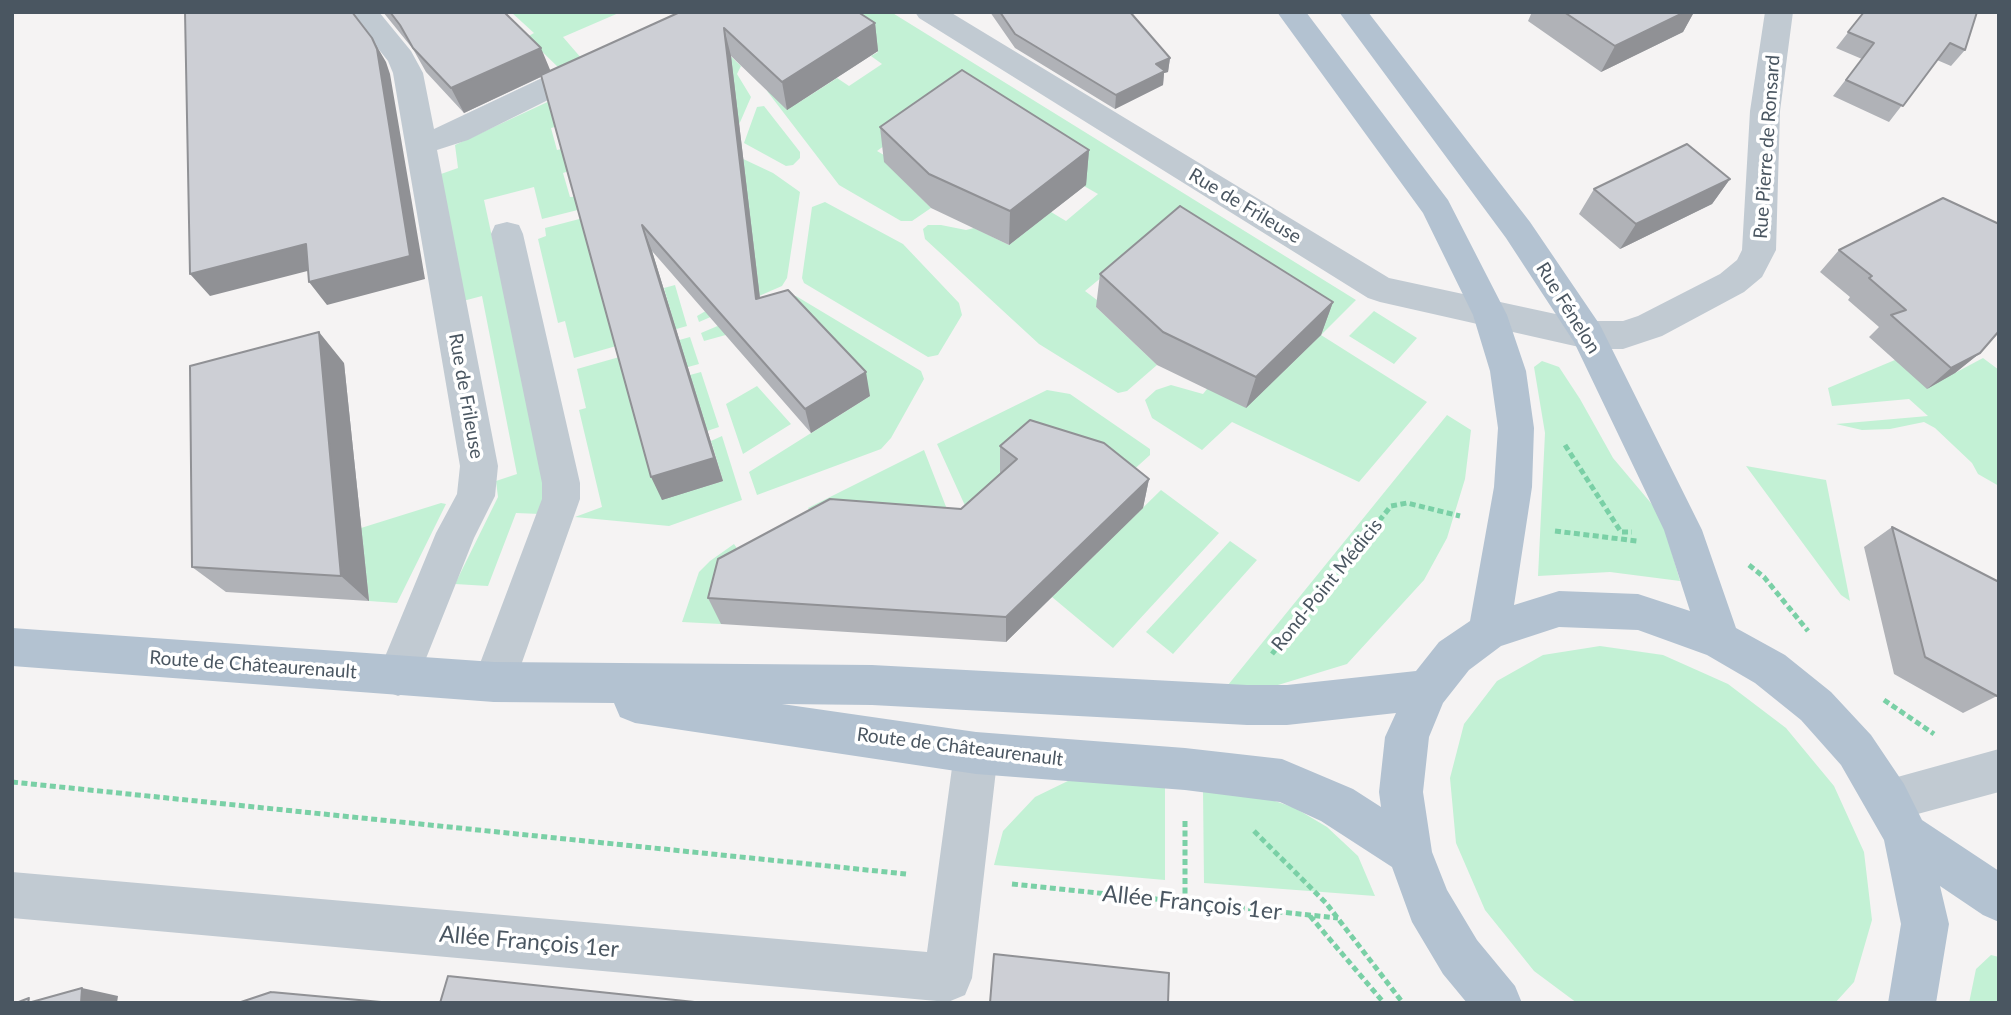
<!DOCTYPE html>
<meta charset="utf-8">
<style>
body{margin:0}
#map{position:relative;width:2011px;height:1015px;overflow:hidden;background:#f5f3f3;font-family:Lato,sans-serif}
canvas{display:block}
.frame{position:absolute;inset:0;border:14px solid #4a5661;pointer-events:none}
</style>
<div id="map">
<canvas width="2011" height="1015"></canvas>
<div class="frame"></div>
</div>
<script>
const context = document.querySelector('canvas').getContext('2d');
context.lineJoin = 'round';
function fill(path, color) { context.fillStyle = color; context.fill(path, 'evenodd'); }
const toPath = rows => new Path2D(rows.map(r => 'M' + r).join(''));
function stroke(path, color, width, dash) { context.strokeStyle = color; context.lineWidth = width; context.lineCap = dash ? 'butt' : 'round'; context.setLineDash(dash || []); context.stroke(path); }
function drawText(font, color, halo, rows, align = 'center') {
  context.font = font + ' Lato,sans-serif'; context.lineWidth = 7; context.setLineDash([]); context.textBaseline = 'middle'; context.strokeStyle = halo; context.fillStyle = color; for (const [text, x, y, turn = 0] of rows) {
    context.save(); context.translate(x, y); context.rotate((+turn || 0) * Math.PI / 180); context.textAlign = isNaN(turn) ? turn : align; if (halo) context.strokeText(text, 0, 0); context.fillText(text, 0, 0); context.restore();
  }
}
const green = toPath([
 [511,12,621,12,563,37,582,59,561,70,527,37,534,33],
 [741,12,705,32,741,66,737,74,751,97,728,150,559,126,551,128,557,150,566,148,572,170,563,173,570,197,645,193,542,219,534,187,484,200,548,496,540,514,516,513,488,586,455,584,498,497,496,481,517,474,482,296,463,301,441,174,458,168,455,145],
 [830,12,891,12,1356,300,1321,335,1427,402,1359,482,1232,422,1202,450,1152,418,1145,400,1156,390,1171,385,1203,394,1207,389,1114,267,1085,291,1101,303,1096,307,1157,365,1127,391,1118,393,1039,344,925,239,923,229,928,225,941,225,966,230,974,228,1009,245,1051,212,1066,221,1098,194,1084,186,906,130,877,151,889,158,885,162,931,208,912,221,901,221,839,185,767,91,798,103,837,78,849,86,882,64,871,56,878,52],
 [764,106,800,152,800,158,793,165,786,166,744,143,757,107],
 [739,157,773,173,800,192,787,278,782,286,699,322,697,316,758,281],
 [648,201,644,226,674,323,664,288,675,285,687,326,574,358,565,321,558,323,538,239,546,236,545,228],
 [825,202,903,244,959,303,962,315,938,355,928,357,804,283,802,278,812,207],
 [796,296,921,371,924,379,891,438,881,449,757,495,749,472,870,396,794,316,704,341,701,333,786,297],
 [1374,311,1417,338,1394,364,1349,336],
 [690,337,699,364,688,367,662,499,723,481,711,441,722,436,742,500,669,526,575,517,602,507,579,410,586,408,577,369],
 [1914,352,1953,374,1983,358,1999,370,1999,486,1978,474,1972,463,1935,428,1924,422,1890,429,1862,430,1836,424,1928,416,1909,399,1832,406,1828,388],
 [1542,361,1559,367,1580,399,1613,458,1661,515,1680,581,1610,572,1538,576,1545,433,1534,367],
 [701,372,719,427,707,431,690,375],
 [757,386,791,424,743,454,726,404],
 [1047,390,1070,394,1150,449,1150,455,1130,473,967,510,937,444],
 [1447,415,1471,430,1465,479,1447,538,1424,580,1347,664,1278,685,1228,685],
 [924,450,950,517,814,518,808,508],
 [1746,466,1826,480,1850,601,1841,595],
 [1161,490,1219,533,1113,648,1052,597],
 [441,503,446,504,397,603,369,601,361,528],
 [1230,541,1257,560,1173,654,1146,632],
 [734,544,743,557,730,586,721,624,682,622,699,572,710,561],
 [1600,646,1663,655,1728,684,1786,728,1834,786,1864,852,1872,920,1854,982,1835,1003,1577,1003,1534,971,1485,910,1456,843,1450,778,1464,724,1497,681,1543,655],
 [1072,779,1165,786,1165,880,994,865,1003,831,1035,797],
 [1203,790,1258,795,1295,808,1327,827,1358,856,1375,896,1204,883],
 [1991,955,1999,957,1999,1003,1969,1003,1976,969]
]);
const path = toPath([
 [1565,445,1621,532,1632,532],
 [1555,531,1637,541],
 [1749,565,1764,577,1808,631],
 [1272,654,1391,506,1407,503,1460,516],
 [1884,700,1934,734],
 [12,782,906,874],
 [1185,821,1185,901],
 [1254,831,1326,903,1403,1003],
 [1012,884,1338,918],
 [1310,916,1384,1003]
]);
const minor = toPath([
 [349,12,379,12,411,51,423,73,434,129,580,60,590,57,600,60,605,67,600,74,468,140,437,150,498,466,495,496,474,538,419,676,413,690,398,696,383,690,377,676,436,533,457,494,460,466,393,73,388,61,349,12],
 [915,12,950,12,1389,278,1588,321,1623,321,1638,316,1720,274,1737,260,1742,250,1750,111,1765,12,1793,12,1780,111,1776,250,1762,277,1744,292,1662,336,1623,349,1588,349,1380,302,1368,298,919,18,915,12],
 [507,222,519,225,523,234,580,483,580,499,515,682,509,696,494,702,479,696,473,682,542,499,542,483,491,234,495,225,507,222],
 [976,732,991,738,998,753,972,978,965,995,948,1002,12,918,12,872,927,952,954,753,961,738,976,732],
 [1999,749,1999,792,1888,822,1872,816,1866,800,1872,784,1999,749]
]);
const major = toPath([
 [1277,12,1306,12,1448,200,1507,315,1526,371,1534,428,1532,487,1514,605,1559,591,1638,594,1690,611,1664,530,1574,342,1506,238,1339,12,1368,12,1530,222,1600,325,1702,530,1736,628,1785,655,1831,692,1871,735,1904,784,1922,820,1999,871,1999,922,1983,915,1940,886,1949,924,1936,1003,1888,1003,1901,924,1884,840,1841,765,1801,720,1755,683,1707,655,1638,630,1559,627,1501,646,1469,670,1443,703,1429,737,1423,792,1432,852,1447,890,1477,940,1515,986,1522,1003,1467,1003,1443,974,1412,922,1392,867,1321,821,1280,802,1185,790,976,774,635,723,620,717,614,703,494,702,12,666,12,628,494,662,872,665,1247,685,1287,685,1416,671,1439,642,1470,621,1494,487,1498,428,1490,371,1473,315,1423,213,1277,12],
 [782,704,872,705,1247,725,1287,725,1396,713,1385,737,1379,792,1381,807,1353,789,1282,759,1185,748,976,732,782,704]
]);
const wall = toPath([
 [383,12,504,12,550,71,680,12,875,23,878,51,787,110,731,56,760,298,870,396,811,433,652,251,723,481,662,500,541,77,464,113,426,72,413,49],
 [990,12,1130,12,1170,58,1168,72,1164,73,1163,85,1115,109,1015,48],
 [1532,12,1694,12,1683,32,1601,72,1528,21],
 [1864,12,1977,12,1965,50,1951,66,1937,60,1889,122,1833,96,1862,59,1836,48],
 [880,127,1089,150,1086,185,1009,245,931,208,884,162],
 [1730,179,1712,204,1620,249,1579,214,1594,189],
 [1839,250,1980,353,1955,373,1927,389,1869,337,1879,327,1848,300,1850,297,1820,272],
 [1100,274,1333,302,1321,335,1246,408,1157,365,1096,307],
 [344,363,369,601,226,592,192,567],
 [1000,446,1149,479,1143,508,1006,642,721,624,708,598,961,509,1000,473],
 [1892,527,1999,695,1963,713,1894,674,1864,547]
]);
const shadedWall = toPath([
 [1685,12,1694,12,1683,32,1601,72,1615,46],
 [875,23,878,51,787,110,782,82],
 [724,28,731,56,763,324,756,299],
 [372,38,386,62,390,74,425,279,327,305,309,282],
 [541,48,551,72,464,113,451,88],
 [1170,58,1168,72,1164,73,1163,85,1115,109,1116,95,1156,64],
 [1089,150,1086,185,1009,245,1010,211],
 [1730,179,1712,204,1620,249,1636,224],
 [642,225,652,251,723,481,662,500,651,477],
 [306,244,323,267,210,296,190,274],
 [1333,302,1321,335,1246,408,1256,377],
 [319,332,344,363,369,601,341,576],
 [1980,353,1955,373,1927,389,1951,368],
 [866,372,870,396,811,433,805,409],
 [1149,479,1143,508,1006,642,1006,617],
 [82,988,118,996,117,1003,81,1003]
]);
const building = toPath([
 [185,12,352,12,372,38,377,49,410,256,309,282,306,244,190,274,185,12],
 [390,12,504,12,541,48,451,88,413,48,400,25,390,12],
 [680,12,858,12,875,23,782,82,724,28,756,299,788,290,866,372,805,409,642,225,714,458,651,477,541,75,680,12],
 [1000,12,1130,12,1170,58,1156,64,1165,71,1116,95,1015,34,1000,12],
 [1564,12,1685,12,1615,46,1564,12],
 [1864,12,1977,12,1965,50,1950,43,1903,106,1846,80,1874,43,1848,32,1864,12],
 [962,70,1089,150,1010,211,929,174,880,127,962,70],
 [1687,144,1730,179,1636,224,1594,189,1687,144],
 [1943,198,1999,224,1999,331,1980,353,1951,368,1891,315,1906,310,1869,278,1872,276,1839,250,1943,198],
 [1180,206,1333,302,1256,377,1163,332,1100,274,1180,206],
 [319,332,341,576,192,567,190,366,319,332],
 [1030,420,1104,443,1149,479,1006,617,708,598,718,559,830,499,961,509,1017,459,1000,446,1030,420],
 [1892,527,1999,582,1999,695,1997,696,1925,657,1892,527],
 [994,954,1169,973,1168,1003,990,1003,994,954],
 [448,976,704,1003,440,1003,448,976],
 [82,988,81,1003,28,1003,82,988],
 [271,992,392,1003,238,1003,271,992],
 [29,998,28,1003,16,1003,29,998]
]);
const streetNames = [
 ["Rue Pierre de Ronsard",1767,147,-86],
 ["Rue de Frileuse",1245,206,31],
 ["Rue Fénelon",1568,308,58],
 ["Rue de Frileuse",466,396,80],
 ["Rond-Point Médicis",1327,585,-51],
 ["Route de Châteaurenault",253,665,4],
 ["Route de Châteaurenault",960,747,7]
];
const nearStreetnames = [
 ["Allée François 1er",1192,903,6],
 ["Allée François 1er",529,942,5]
];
fill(green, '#c3f1d5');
stroke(path, '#7ad0a6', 5, [6, 3.5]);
fill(minor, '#c1cad2');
fill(major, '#b3c2d1');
fill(wall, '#b0b2b7');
fill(shadedWall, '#909195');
fill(building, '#cdcfd5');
stroke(building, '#909195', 2);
drawText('19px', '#4a5661', '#fff', streetNames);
drawText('23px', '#4a5661', '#fff', nearStreetnames);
</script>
